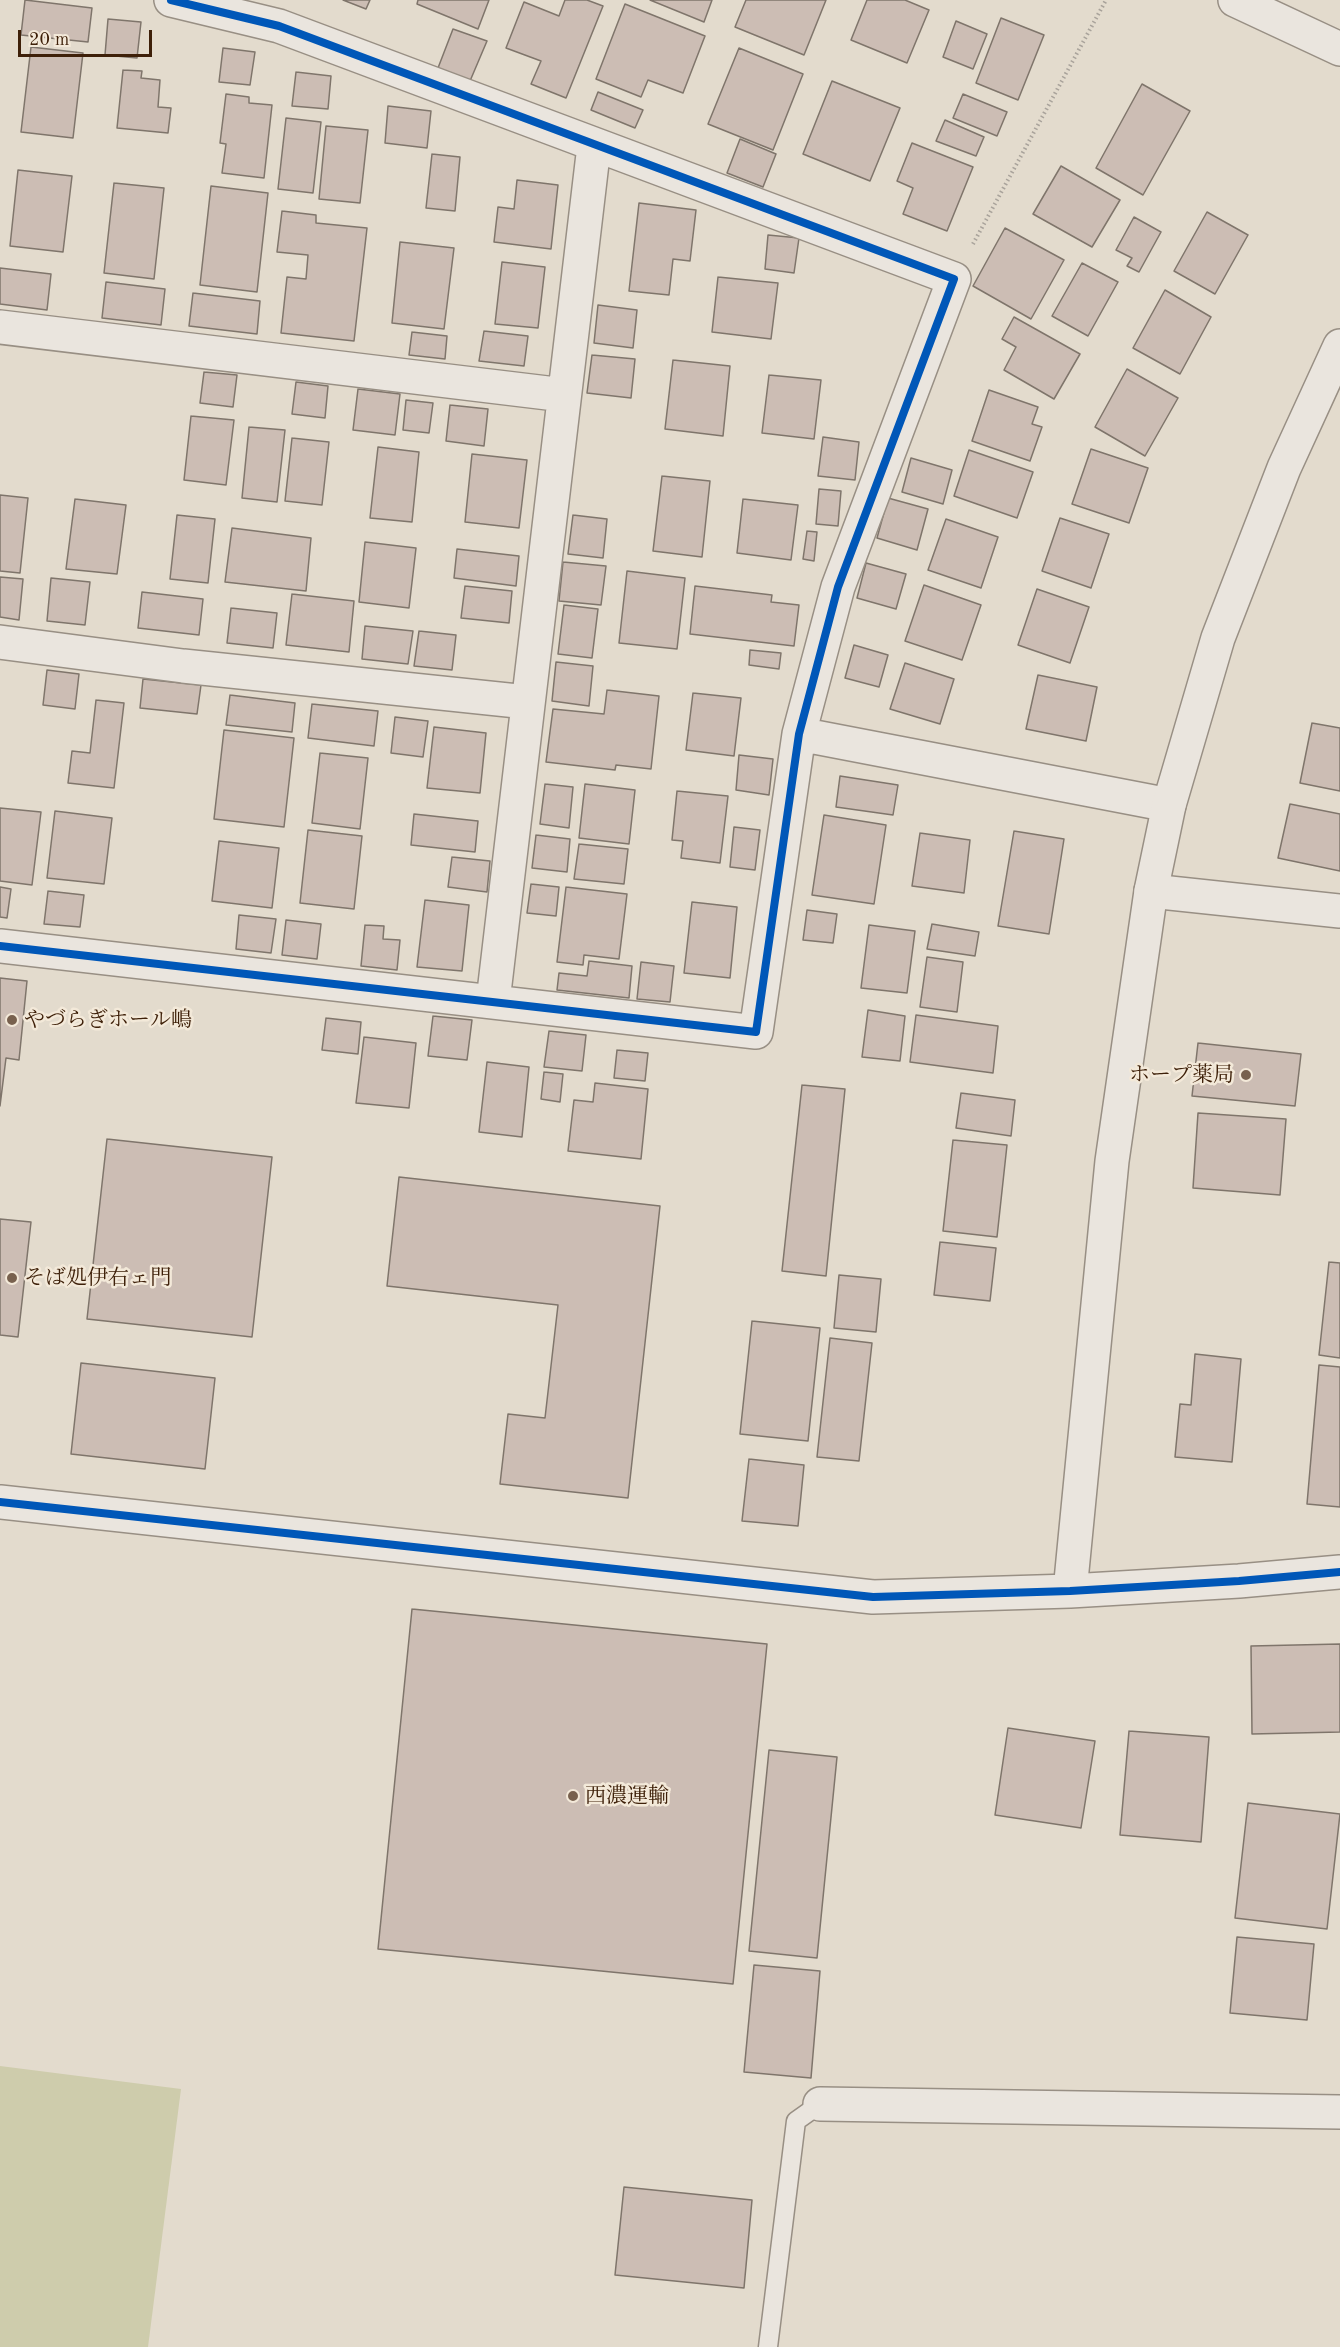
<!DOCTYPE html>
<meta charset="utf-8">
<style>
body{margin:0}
#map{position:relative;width:1340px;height:2347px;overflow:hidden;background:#e3dbcd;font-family:"Old Standard TT",serif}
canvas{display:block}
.scale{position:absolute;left:18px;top:30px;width:134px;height:27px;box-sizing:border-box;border:3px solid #3e2009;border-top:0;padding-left:8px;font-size:18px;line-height:21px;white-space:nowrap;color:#3e2009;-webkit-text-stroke:4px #f3e9d9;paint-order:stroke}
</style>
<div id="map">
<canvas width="1340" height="2347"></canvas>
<div class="scale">20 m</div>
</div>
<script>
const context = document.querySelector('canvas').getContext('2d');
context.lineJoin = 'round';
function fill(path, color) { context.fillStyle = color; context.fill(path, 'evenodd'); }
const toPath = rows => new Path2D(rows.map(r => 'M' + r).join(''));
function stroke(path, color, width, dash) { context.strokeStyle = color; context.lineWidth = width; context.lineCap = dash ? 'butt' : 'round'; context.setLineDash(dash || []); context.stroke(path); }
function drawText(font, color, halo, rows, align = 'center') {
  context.font = font + ' "Old Standard TT","Noto Serif JP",serif'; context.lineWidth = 5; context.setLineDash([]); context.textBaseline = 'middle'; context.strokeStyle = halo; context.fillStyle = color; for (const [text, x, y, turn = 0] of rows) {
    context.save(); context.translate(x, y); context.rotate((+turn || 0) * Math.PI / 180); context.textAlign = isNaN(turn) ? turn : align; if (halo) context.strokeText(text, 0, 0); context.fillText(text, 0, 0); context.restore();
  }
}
const green = toPath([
 [0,2066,181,2089,148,2347,0,2347]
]);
const building = toPath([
 [25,0,92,8,88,42,21,35,25,0],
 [343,0,370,0,366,9,343,0],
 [418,0,489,0,478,29,417,4,418,0],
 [565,0,587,0,603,6,566,98,531,84,541,61,506,48,524,2,559,16,565,0],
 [650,0,712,0,704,22,650,0],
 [746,0,826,0,804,55,735,27,746,0],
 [867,0,905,0,929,10,907,63,851,40,867,0],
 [625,4,705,36,683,93,648,80,641,97,596,79,625,4],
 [1001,18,1044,35,1018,100,976,83,1001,18],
 [108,19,141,22,137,58,105,55,108,19],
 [956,21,987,34,973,69,943,57,956,21],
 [453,29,487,41,470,81,438,68,453,29],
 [31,47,83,53,73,138,21,132,31,47],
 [223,48,255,52,250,85,219,82,223,48],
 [739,48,803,74,773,150,708,124,739,48],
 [123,70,142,71,141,78,160,80,158,107,171,108,168,133,117,128,123,70],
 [296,72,331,76,328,109,292,106,296,72],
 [832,81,900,108,870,181,803,154,832,81],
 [1142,84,1190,111,1143,195,1096,168,1142,84],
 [598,92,643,110,635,128,591,110,598,92],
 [226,94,249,97,249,103,272,105,264,178,222,173,226,144,220,143,226,94],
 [963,94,1007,112,997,136,953,118,963,94],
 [388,106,431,111,427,148,385,143,388,106],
 [286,118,321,122,313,193,278,189,286,118],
 [945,120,984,137,976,156,936,141,945,120],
 [326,126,368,130,360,203,319,199,326,126],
 [740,139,776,154,763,187,727,173,740,139],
 [912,143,973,167,947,231,903,214,913,188,897,181,912,143],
 [432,154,460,157,455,211,426,208,432,154],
 [1061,166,1120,200,1092,247,1033,214,1061,166],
 [18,170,72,176,63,252,10,246,18,170],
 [517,180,558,185,551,249,494,242,498,207,514,209,517,180],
 [114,183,164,188,154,279,104,273,114,183],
 [211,186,268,193,257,292,200,285,211,186],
 [639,203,696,210,690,261,673,259,669,295,629,291,639,203],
 [282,211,316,215,316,223,367,228,354,341,281,333,287,277,306,279,308,255,277,252,282,211],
 [1207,212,1248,235,1215,294,1174,271,1207,212],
 [1134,217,1161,232,1139,272,1127,266,1132,258,1116,250,1134,217],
 [1005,228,1064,260,1031,319,973,286,1005,228],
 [768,235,799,238,794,273,765,269,768,235],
 [400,242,454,248,444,329,392,323,400,242],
 [502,262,545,267,538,328,495,324,502,262],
 [1082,263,1118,282,1088,336,1052,316,1082,263],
 [0,268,51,274,47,310,0,304,0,268],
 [718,277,778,283,771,339,712,332,718,277],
 [106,282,165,289,161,325,102,318,106,282],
 [1165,290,1211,317,1180,374,1133,348,1165,290],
 [193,293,260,301,257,334,189,326,193,293],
 [598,305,637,310,633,348,594,343,598,305],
 [1014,317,1080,354,1054,399,1004,370,1016,347,1002,339,1014,317],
 [484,331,528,336,524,366,479,361,484,331],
 [412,332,447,336,445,359,409,355,412,332],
 [592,355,635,359,631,398,587,393,592,355],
 [673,360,730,366,723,436,665,429,673,360],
 [1127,369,1178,398,1145,456,1095,427,1127,369],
 [204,372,237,375,233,407,200,403,204,372],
 [769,375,821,380,814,439,762,433,769,375],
 [296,382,328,386,325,418,292,414,296,382],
 [358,389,400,394,395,435,353,430,358,389],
 [989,390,1038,407,1032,424,1042,427,1030,461,972,441,989,390],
 [406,400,433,403,429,433,403,430,406,400],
 [450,405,488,409,484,446,446,441,450,405],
 [191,416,234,420,226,485,184,480,191,416],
 [249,427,285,430,277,502,242,498,249,427],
 [823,437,859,442,855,480,818,476,823,437],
 [292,438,329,442,322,505,285,501,292,438],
 [378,447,419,452,412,522,370,518,378,447],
 [1091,449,1148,468,1129,523,1072,504,1091,449],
 [969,450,1033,472,1017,518,954,496,969,450],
 [472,454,527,460,519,528,465,522,472,454],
 [911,458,952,470,943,504,902,492,911,458],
 [662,476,710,481,702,557,653,551,662,476],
 [819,489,841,491,838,526,816,524,819,489],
 [0,495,28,498,20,573,0,571,0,495],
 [888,498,928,509,917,550,877,538,888,498],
 [75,499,126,505,117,574,66,569,75,499],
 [743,499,798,505,791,560,737,553,743,499],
 [177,515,215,519,208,583,170,579,177,515],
 [573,515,607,519,603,558,568,554,573,515],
 [1060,518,1109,534,1091,588,1042,571,1060,518],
 [946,519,998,537,981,588,928,570,946,519],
 [232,528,311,538,306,591,225,582,232,528],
 [807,531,817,532,814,561,803,559,807,531],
 [365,542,416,548,409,608,359,602,365,542],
 [457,549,519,556,516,586,454,578,457,549],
 [563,562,606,566,601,605,559,601,563,562],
 [866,563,906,574,896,609,857,598,866,563],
 [627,571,685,578,677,649,619,643,627,571],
 [0,577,23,579,19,620,0,617,0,577],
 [51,578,90,582,85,625,47,621,51,578],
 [924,585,981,605,962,660,905,641,924,585],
 [465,586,512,591,509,623,461,618,465,586],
 [695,586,772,595,771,602,799,605,794,646,690,634,695,586],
 [1037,589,1089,607,1070,663,1018,645,1037,589],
 [142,592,203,599,199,635,138,628,142,592],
 [292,594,354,601,349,652,286,645,292,594],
 [564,605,598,609,592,658,558,654,564,605],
 [231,608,277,613,273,648,227,643,231,608],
 [365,626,413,631,408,664,362,659,365,626],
 [419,631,456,635,452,670,414,666,419,631],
 [854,645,888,655,879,687,845,678,854,645],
 [750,650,781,653,779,669,749,665,750,650],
 [556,662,593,666,589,706,552,701,556,662],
 [905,663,954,679,940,724,890,709,905,663],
 [47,670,79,674,75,709,43,705,47,670],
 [1038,675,1097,687,1086,741,1026,729,1038,675],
 [143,679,201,685,197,714,140,708,143,679],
 [607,690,659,696,651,769,616,765,615,770,546,762,553,709,604,714,607,690],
 [693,693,741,698,734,756,686,750,693,693],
 [230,695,295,703,292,732,226,725,230,695],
 [96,700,124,703,114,788,68,783,72,751,90,753,96,700],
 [312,704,378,711,374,746,308,738,312,704],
 [395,717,428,721,423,757,391,753,395,717],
 [1312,723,1340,728,1340,791,1300,783,1312,723],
 [434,727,486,733,480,793,427,788,434,727],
 [224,730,294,738,284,827,214,819,224,730],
 [320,753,368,758,360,829,312,823,320,753],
 [739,755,773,759,769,795,736,790,739,755],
 [840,776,898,785,893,815,836,807,840,776],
 [545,784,573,787,569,828,540,824,545,784],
 [585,784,635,790,629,844,579,838,585,784],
 [677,791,728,796,720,863,681,858,683,841,672,840,677,791],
 [1290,804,1340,814,1340,871,1278,858,1290,804],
 [0,808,41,812,32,885,0,881,0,808],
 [55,811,112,818,104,884,47,878,55,811],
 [414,814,478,821,475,852,411,845,414,814],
 [824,815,886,825,874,904,812,895,824,815],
 [734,827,760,830,755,870,730,867,734,827],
 [308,830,362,836,354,909,300,903,308,830],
 [1014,831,1064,839,1049,934,998,926,1014,831],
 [920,833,970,840,964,893,912,886,920,833],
 [536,835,570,839,567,872,532,868,536,835],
 [219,841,279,848,272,908,212,901,219,841],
 [579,844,628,849,624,884,574,879,579,844],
 [452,857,490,861,487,892,448,887,452,857],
 [531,884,559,887,556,916,527,913,531,884],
 [0,887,11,889,7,918,0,917,0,887],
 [566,887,627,894,619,959,584,955,583,965,557,962,566,887],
 [48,891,84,895,80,927,44,924,48,891],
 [425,900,469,905,462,971,417,967,425,900],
 [692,902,737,907,730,978,684,973,692,902],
 [807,910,837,914,833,943,803,940,807,910],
 [239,915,276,919,271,953,236,949,239,915],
 [286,920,321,924,317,959,282,955,286,920],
 [932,924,979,932,975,956,927,949,932,924],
 [365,925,384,926,383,939,400,940,397,970,361,966,365,925],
 [869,925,915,931,907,993,861,988,869,925],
 [927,957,963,962,957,1012,920,1007,927,957],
 [589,961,632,966,629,998,557,990,559,973,587,976,589,961],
 [641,962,674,966,670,1002,637,999,641,962],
 [0,978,27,981,19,1060,6,1058,0,1106,0,978],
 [868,1010,905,1016,900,1061,862,1057,868,1010],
 [916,1015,998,1026,993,1073,910,1062,916,1015],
 [433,1016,472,1020,467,1060,428,1056,433,1016],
 [326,1018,361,1022,358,1054,322,1050,326,1018],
 [549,1031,586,1035,582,1071,544,1067,549,1031],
 [364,1037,416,1043,409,1108,356,1103,364,1037],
 [1198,1043,1301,1054,1295,1106,1192,1096,1198,1043],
 [617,1050,648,1053,645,1081,614,1078,617,1050],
 [487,1062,529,1067,522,1137,479,1132,487,1062],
 [544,1072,563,1074,560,1102,541,1099,544,1072],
 [595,1083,648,1089,641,1159,568,1151,574,1100,593,1102,595,1083],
 [802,1085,845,1089,826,1276,782,1271,802,1085],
 [961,1093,1015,1100,1011,1136,956,1128,961,1093],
 [1198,1113,1286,1119,1280,1195,1193,1188,1198,1113],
 [107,1139,272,1157,252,1337,87,1319,107,1139],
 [953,1140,1007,1145,997,1237,943,1231,953,1140],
 [399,1177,660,1206,628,1498,500,1484,508,1414,545,1418,558,1305,387,1286,399,1177],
 [0,1219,31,1222,18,1337,0,1335,0,1219],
 [940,1242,996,1248,990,1301,934,1295,940,1242],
 [1329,1262,1340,1263,1340,1358,1319,1355,1329,1262],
 [839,1275,881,1279,876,1332,834,1328,839,1275],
 [752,1321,820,1328,808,1441,740,1434,752,1321],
 [830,1338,872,1343,859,1461,817,1457,830,1338],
 [1195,1354,1241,1359,1232,1462,1175,1457,1180,1404,1191,1405,1195,1354],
 [81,1363,215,1378,205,1469,71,1454,81,1363],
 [1319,1365,1340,1367,1340,1507,1307,1504,1319,1365],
 [749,1459,804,1465,798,1526,742,1521,749,1459],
 [412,1609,767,1644,733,1984,378,1949,412,1609],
 [1340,1644,1340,1732,1252,1734,1251,1646,1340,1644],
 [1008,1728,1095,1741,1081,1828,995,1815,1008,1728],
 [1129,1731,1209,1737,1201,1842,1120,1835,1129,1731],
 [769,1750,837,1757,817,1958,749,1951,769,1750],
 [1248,1803,1340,1814,1327,1929,1235,1918,1248,1803],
 [1237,1937,1314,1944,1307,2020,1230,2013,1237,1937],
 [754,1965,820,1971,811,2078,744,2072,754,1965],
 [624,2187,752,2200,744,2288,615,2275,624,2187]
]);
const path = toPath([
 [973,244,1106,0]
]);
const service = toPath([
 [768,2347,796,2121,820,2104]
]);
const minor = toPath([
 [0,327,564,395],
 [0,642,183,666,527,702],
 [799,734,1169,805],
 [1151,891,1340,911],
 [0,946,756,1032,799,734,838,587,954,279,279,26,171,0],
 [493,1001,594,146],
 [820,2104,1340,2112]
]);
const tertiary = toPath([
 [1235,0,1340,49],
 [0,1502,873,1597,1070,1591,1239,1581,1340,1572],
 [1070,1591,1112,1161,1151,891,1169,805,1218,638,1284,468,1340,346]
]);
const cycleway = toPath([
 [0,946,756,1032,799,734,838,587,954,279,279,26,171,0],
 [0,1502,873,1597,1070,1591,1239,1581,1340,1572]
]);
const markers = [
 [12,1020,6,"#78614e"],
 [1246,1075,6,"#78614e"],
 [12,1278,6,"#78614e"],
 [573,1796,6,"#78614e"]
];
const poiNames = [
 ["やづらぎホール嶋",24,1020],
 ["ホープ薬局",1234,1075,"right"],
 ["そば処伊右ェ門",24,1278],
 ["西濃運輸",585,1796]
];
fill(green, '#ceccac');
fill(building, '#ccbdb4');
stroke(building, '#7f756b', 1.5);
stroke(service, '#988f84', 21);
stroke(minor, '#988f84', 36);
stroke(tertiary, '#988f84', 36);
stroke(path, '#a9a39b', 4, [1.5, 3]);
stroke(service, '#eae5de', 18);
stroke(minor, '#eae5de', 33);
stroke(tertiary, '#eae5de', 33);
stroke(cycleway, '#0057b8', 8);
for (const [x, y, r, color] of markers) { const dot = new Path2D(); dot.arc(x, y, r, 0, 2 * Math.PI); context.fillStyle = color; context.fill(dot); stroke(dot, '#f3e9d9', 2); }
drawText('21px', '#3e2009', '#f3e9d9', poiNames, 'left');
</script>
